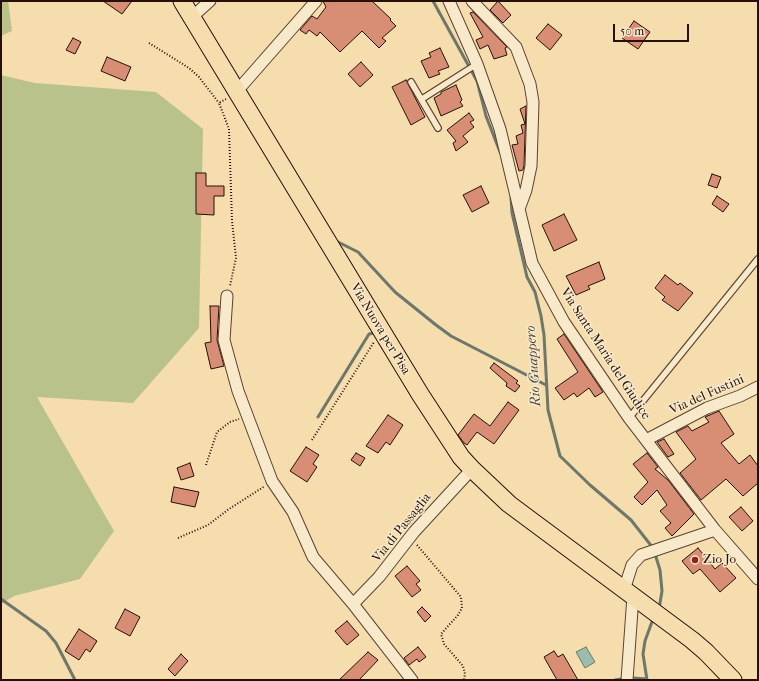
<!DOCTYPE html>
<style>
body{margin:0}
#map{position:relative;width:759px;height:681px;overflow:hidden;background:#f5ddae;font-family:"IM FELL French Canon",serif}
canvas{display:block}
.frame{position:absolute;inset:0;border:2px solid #261008;pointer-events:none}
.scale{position:absolute;left:613px;top:24px;width:76px;height:18px;box-sizing:border-box;border:2px solid #261008;border-top:0;padding-left:5px;font-size:12px;line-height:14px;white-space:nowrap;color:#261008;-webkit-text-stroke:3px #f8e9ca;paint-order:stroke}
</style>
<div id="map">
<canvas width="759" height="681"></canvas>
<div class="frame"></div>
<div class="scale">50 m</div>
</div>
<script>
const context = document.querySelector('canvas').getContext('2d');
context.lineJoin = 'round';
function fill(path, color) { context.fillStyle = color; context.fill(path, 'evenodd'); }
const toPath = rows => new Path2D(rows.map(r => 'M' + r).join(''));
function stroke(path, color, width, dash) { context.strokeStyle = color; context.lineWidth = width; context.lineCap = dash ? 'butt' : 'round'; context.setLineDash(dash || []); context.stroke(path); }
function drawText(font, color, halo, rows, align = 'center') {
  context.font = font + ' "IM FELL French Canon",serif'; context.lineWidth = 3; context.setLineDash([]); context.textBaseline = 'middle'; context.strokeStyle = halo; context.fillStyle = color; for (const [text, x, y, turn = 0] of rows) {
    context.save(); context.translate(x, y); context.rotate((+turn || 0) * Math.PI / 180); context.textAlign = isNaN(turn) ? turn : align; if (halo) context.strokeText(text, 0, 0); context.fillText(text, 0, 0); context.restore();
  }
}
const green = toPath([
 [1,1,8,1,12,31,1,36],
 [1,75,35,83,156,92,203,129,199,328,133,403,37,397,114,531,80,579,14,596,1,604]
]);
const water = toPath([
 [586,647,595,662,585,668,576,652,586,647]
]);
const stream = toPath([
 [433,1,477,81,486,116,500,152],
 [511,198,512,213,527,277,535,292,541,316,544,335,548,410,560,456,590,485,631,520,653,548],
 [338,242,358,252,395,292,436,325,451,336,546,385],
 [318,417,369,334,374,333],
 [655,554,660,570,662,591,659,609],
 [1,599,46,631,56,643,75,680],
 [633,678,647,679],
 [615,680,621,679],
 [647,680,643,654,645,641,653,619]
]);
const building = toPath([
 [103,1,132,1,122,14,103,1],
 [323,1,372,1,391,19,390,20,396,26,382,38,386,41,379,48,362,31,340,52,320,32,317,36,309,30,306,34,300,30,312,16,317,19,326,7,323,1],
 [498,1,511,15,503,23,490,10,498,1],
 [473,12,507,47,505,48,507,55,494,59,488,45,480,49,476,40,483,37,470,13,473,12],
 [634,21,650,32,638,49,622,38,634,21],
 [548,24,562,35,550,50,536,38,548,24],
 [73,38,81,42,75,54,66,50,73,38],
 [440,48,449,67,438,71,440,74,429,78,421,61,431,57,429,53,440,48],
 [107,57,131,67,125,81,101,71,107,57],
 [361,62,373,75,360,87,348,74,361,62],
 [406,80,425,117,411,125,392,87,406,80],
 [456,85,462,100,460,102,463,106,441,116,434,98,441,94,441,92,456,85],
 [526,106,524,165,523,170,519,171,512,145,518,144,516,136,523,133,521,125,525,124,520,109,526,106],
 [469,113,474,120,470,122,474,127,463,136,468,142,456,151,453,143,456,141,447,130,469,113],
 [196,173,206,173,206,186,224,186,224,196,214,196,214,215,196,214,196,173],
 [712,174,721,177,717,188,708,185,712,174],
 [481,186,489,203,472,212,463,195,481,186],
 [717,196,729,204,723,212,712,204,717,196],
 [564,214,577,240,554,251,542,225,564,214],
 [599,262,605,279,588,286,590,289,576,295,566,276,599,262],
 [665,275,678,285,680,283,693,293,678,311,662,300,665,297,655,288,665,275],
 [210,306,219,306,217,340,224,366,211,369,205,343,211,342,210,306],
 [564,334,603,392,595,397,589,388,577,397,574,393,564,400,555,388,578,372,557,339,564,334],
 [494,363,518,381,516,383,520,386,515,392,506,386,507,383,490,368,494,363],
 [508,402,519,410,494,444,477,432,467,445,464,443,458,435,474,414,490,426,508,402],
 [719,411,734,434,721,443,739,464,750,455,758,466,758,483,743,496,726,479,701,500,680,473,696,459,676,432,688,426,692,431,709,422,705,417,719,411],
 [388,415,403,425,390,445,386,442,378,453,366,446,388,415],
 [664,439,674,454,668,457,657,442,664,439],
 [306,447,319,455,313,464,317,467,307,482,290,471,306,447],
 [356,453,365,458,360,466,351,460,356,453],
 [647,453,658,467,655,469,668,480,694,514,672,536,665,528,671,523,660,511,667,505,657,490,642,505,634,497,648,482,633,464,647,453],
 [190,463,194,476,181,480,177,468,190,463],
 [174,487,199,492,195,507,171,502,174,487],
 [741,507,753,521,742,531,729,517,741,507],
 [698,548,715,569,722,563,736,578,720,592,700,569,693,574,682,561,698,548],
 [407,566,420,581,416,584,421,590,412,597,395,576,407,566],
 [422,607,431,616,425,622,417,612,422,607],
 [125,609,140,617,130,636,115,628,125,609],
 [347,621,359,635,347,645,335,631,347,621],
 [79,629,97,641,90,652,86,649,79,660,65,651,79,629],
 [418,647,426,657,419,662,417,659,409,665,404,658,418,647],
 [554,651,558,657,563,654,578,680,557,680,544,657,554,651],
 [368,652,378,660,359,680,339,680,368,652],
 [181,654,188,661,175,676,168,669,181,654]
]);
const path = toPath([
 [149,43,189,68,199,77,219,103],
 [226,99,219,103,229,129,232,221,236,258,230,286],
 [312,440,374,342],
 [206,465,217,432,230,422,239,419],
 [178,538,208,525,229,509,265,486],
 [417,545,461,597,462,608,458,615,441,634,444,644,463,666,465,674,464,680]
]);
const service = toPath([
 [411,82,438,128],
 [422,99,477,64],
 [629,418,758,259]
]);
const minor = toPath([
 [449,1,477,64,500,129,532,263,564,322,629,418,715,530,758,579],
 [472,1,516,47,530,84,533,102,531,166,526,190,519,209],
 [192,17,210,1],
 [237,91,316,1],
 [227,296,224,340,238,391,272,481,293,512,313,557,353,604,412,680],
 [646,440,707,408,740,396,758,387],
 [624,590,632,565,641,555,715,530],
 [353,604,379,577,414,532,472,469],
 [627,680,633,596]
]);
const primary = toPath([
 [182,1,420,394,461,457,472,469,509,504,692,640,706,652,733,680]
]);
const markers = [
 [695,560,4,"#8f2418"]
];
const streetNames = [
 ["Via Nuova per Pisa",380,329,59],
 ["Via Santa Maria del Giudice",605,354,57],
 ["Via del Fustini",707,395,-24],
 ["Via di Passaglia",402,528,-51]
];
const poiNames = [
 ["Zio Jo",703,560]
];
const waterNames = [
 ["Rio Guappero",534,366,-94]
];
fill(green, '#bac28c');
fill(water, '#9cbcac');
stroke(water, '#6d776a', 1);
stroke(stream, '#6d776a', 3);
fill(building, '#d88e75');
stroke(building, '#261008', 1);
stroke(service, '#5a4332', 8);
stroke(minor, '#5a4332', 13);
stroke(primary, '#261008', 19);
stroke(path, '#261008', 2, [1, 2]);
stroke(service, '#f8e9ca', 5.5);
stroke(minor, '#f8e9ca', 11);
stroke(primary, '#f5ddae', 17);
for (const [x, y, r, color] of markers) { const dot = new Path2D(); dot.arc(x, y, r, 0, 2 * Math.PI); context.fillStyle = color; context.fill(dot); stroke(dot, '#f8e9ca', 1.5); }
drawText('13px', '#261008', '#f8e9ca', streetNames);
drawText('13px', '#261008', '#f8e9ca', poiNames, 'left');
drawText('italic 14px', '#4f4c41', '#f8e9ca', waterNames);
</script>
